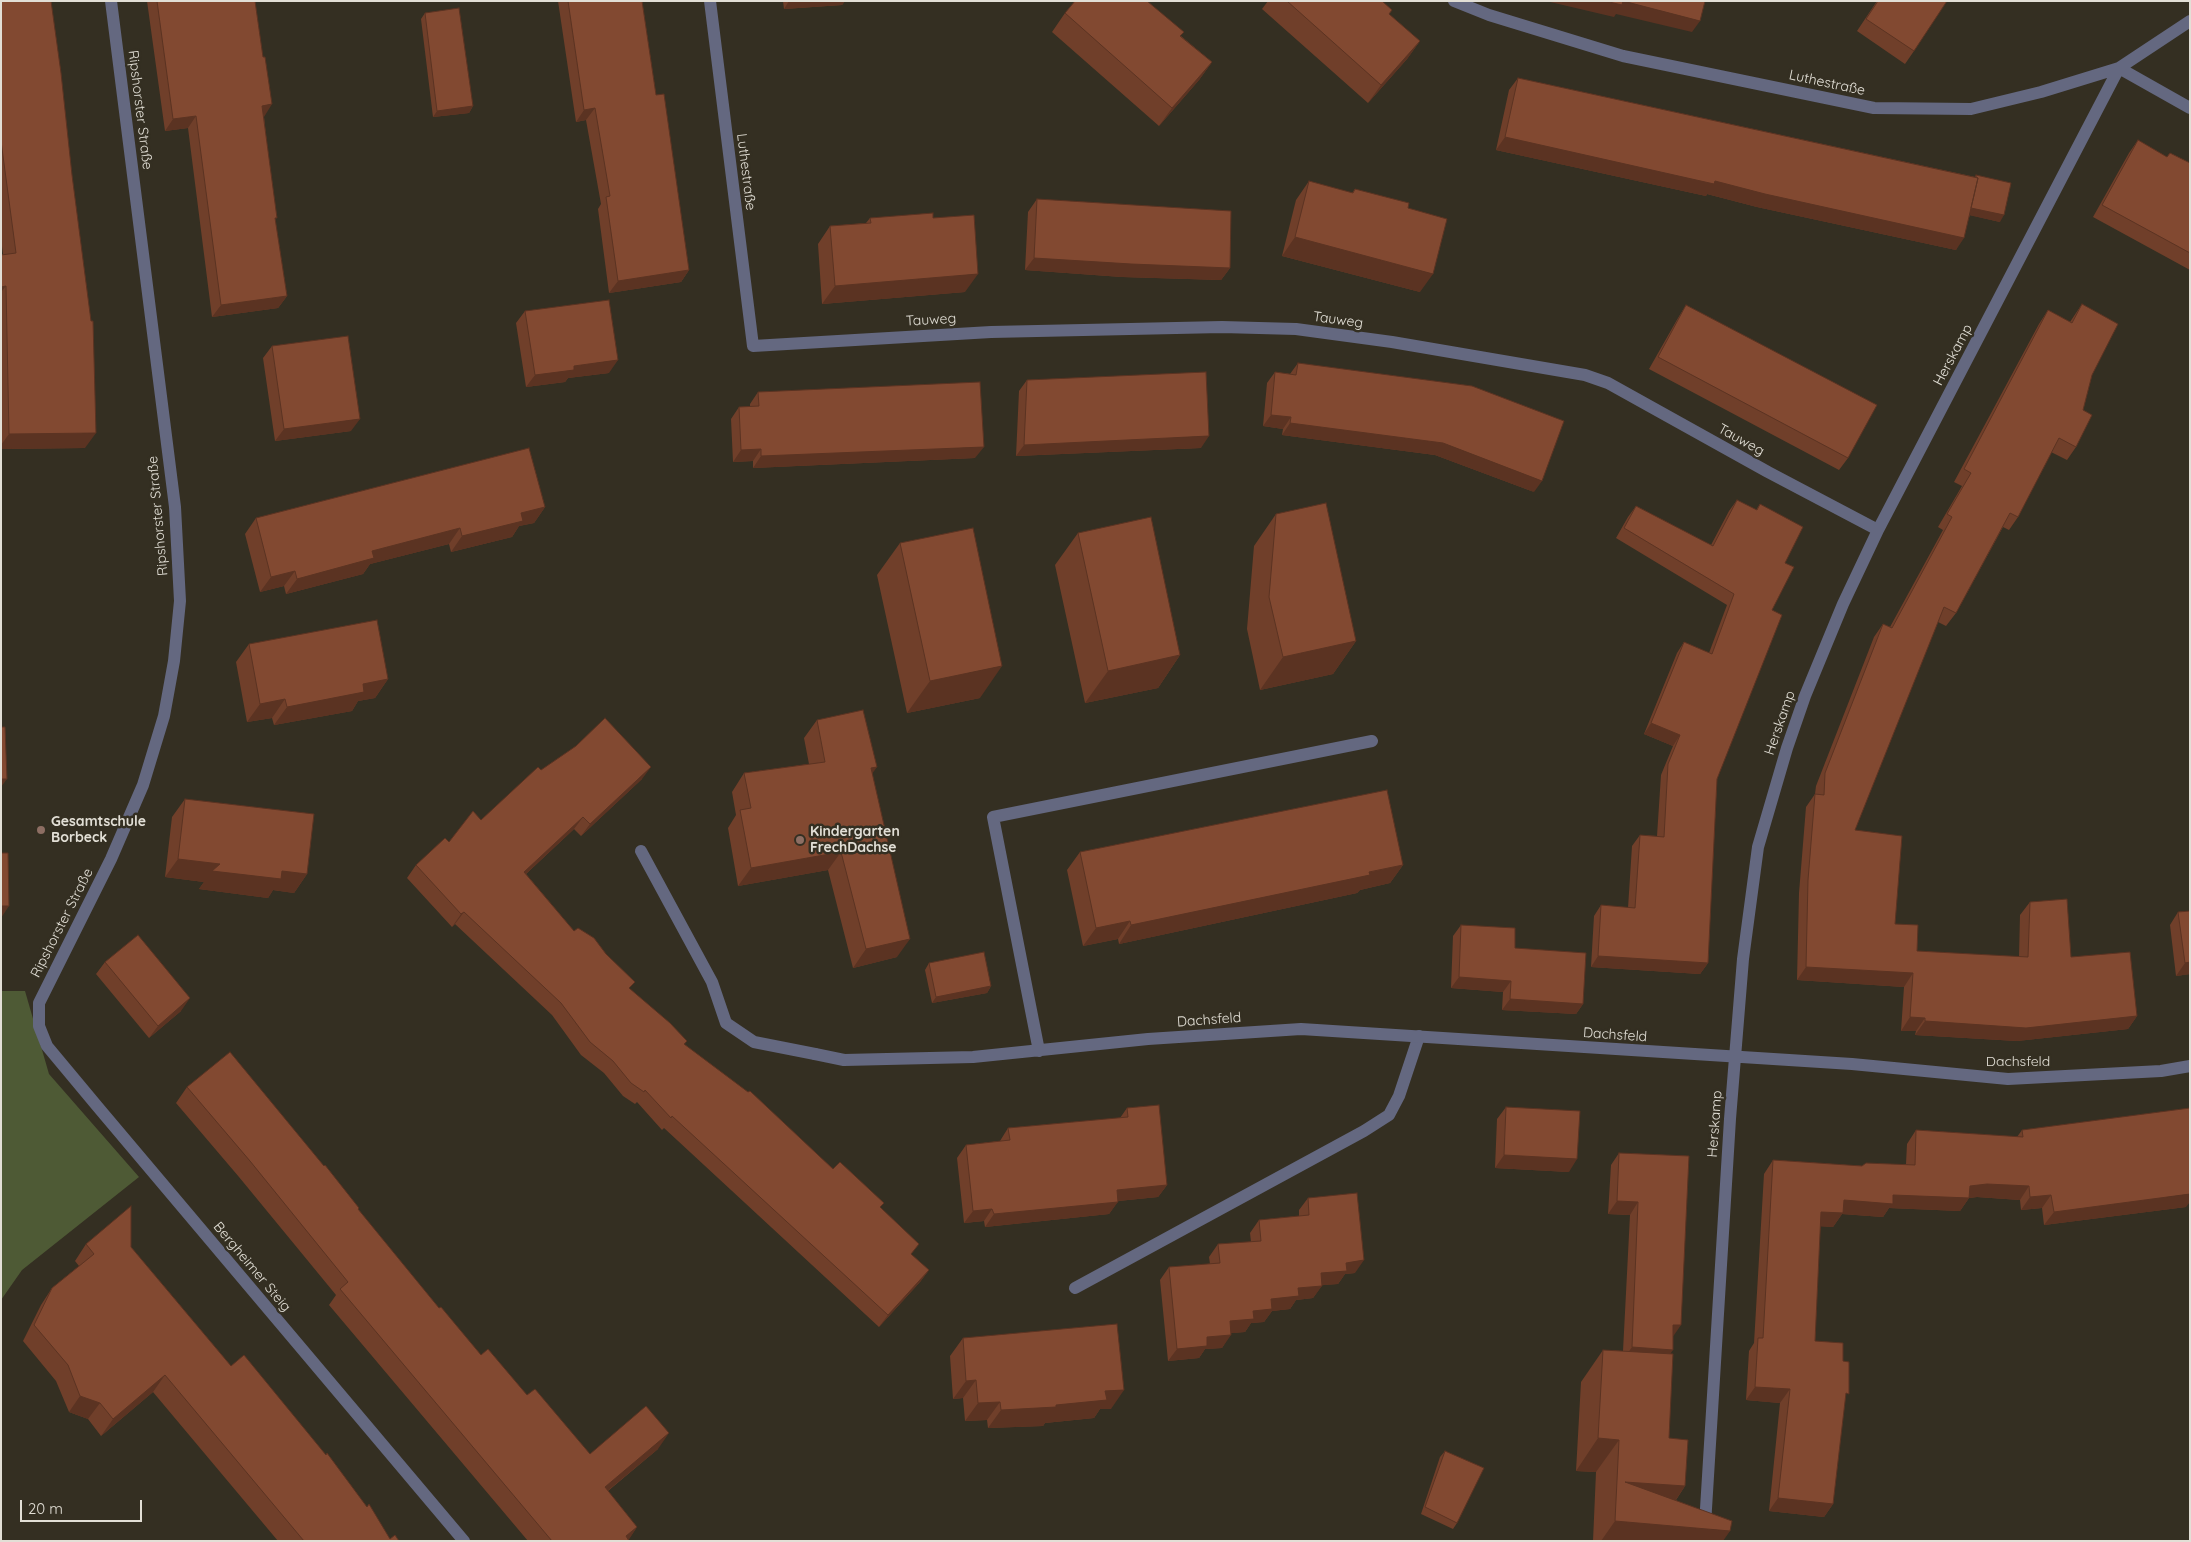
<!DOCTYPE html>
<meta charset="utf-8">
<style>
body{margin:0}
#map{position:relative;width:2191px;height:1542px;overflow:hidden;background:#342f22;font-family:Quicksand,sans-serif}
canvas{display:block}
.frame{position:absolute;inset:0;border:2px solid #e2dfd6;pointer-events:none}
.scale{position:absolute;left:20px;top:1500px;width:122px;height:22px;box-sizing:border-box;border:2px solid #e2dfd6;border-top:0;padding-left:6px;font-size:15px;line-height:18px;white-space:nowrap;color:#e2dfd6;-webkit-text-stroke:4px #342f22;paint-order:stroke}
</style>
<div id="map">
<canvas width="2191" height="1542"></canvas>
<div class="frame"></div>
<div class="scale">20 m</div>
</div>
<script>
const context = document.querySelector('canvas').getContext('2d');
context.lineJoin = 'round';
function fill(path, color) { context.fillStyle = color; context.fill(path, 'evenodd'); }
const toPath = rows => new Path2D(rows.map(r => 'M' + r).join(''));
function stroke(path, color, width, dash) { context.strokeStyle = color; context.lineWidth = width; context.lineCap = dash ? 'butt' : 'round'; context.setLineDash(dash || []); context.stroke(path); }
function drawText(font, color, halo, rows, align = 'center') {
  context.font = font + ' Quicksand,sans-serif'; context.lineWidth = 5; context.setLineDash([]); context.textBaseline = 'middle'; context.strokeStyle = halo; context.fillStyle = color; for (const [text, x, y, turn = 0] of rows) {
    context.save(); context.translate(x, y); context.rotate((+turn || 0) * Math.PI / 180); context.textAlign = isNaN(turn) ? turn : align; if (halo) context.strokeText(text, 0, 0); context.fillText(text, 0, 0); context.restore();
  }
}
const green = toPath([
 [1,991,25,991,49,1074,139,1177,22,1270,1,1300]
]);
const lane = toPath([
 [641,851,712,982,726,1023,754,1042,815,1054],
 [1075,1288,1364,1131,1389,1115,1399,1096,1419,1036]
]);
const street = toPath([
 [111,1,175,507,180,601,174,661,164,716,143,785,111,859,39,1003,39,1026,47,1046,97,1106,464,1541],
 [710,1,753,346,991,332,1222,327,1296,329,1392,342,1585,375,1608,383,1768,472,1878,530],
 [1454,1,1489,15,1623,56,1874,108,1971,109,2041,92,2119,68,2190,108],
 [1039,1051,993,817,1372,741],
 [815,1054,844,1060,973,1057,1148,1039,1301,1029,1852,1064,2008,1079,2161,1071,2190,1066],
 [1704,1541,1730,1119,1743,959,1758,847,1787,748,1805,696,1843,604,1878,530,2119,68,2190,21]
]);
const wall = toPath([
 [1,1,85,448,1,449,1,255,3,254,1,239],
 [147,1,255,1,264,117,275,220,287,296,278,308,212,317,188,128,165,131],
 [558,1,642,1,656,95,689,270,681,282,609,293,598,209,601,204,586,120,576,122],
 [783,1,845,1,842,5,784,9],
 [1268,1,1382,1,1389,14,1420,41,1407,59,1368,103,1262,9],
 [1877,1,1914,51,1905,64,1857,31],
 [425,13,473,106,469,113,433,117,421,19],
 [1065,13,1181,36,1212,62,1199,80,1159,126,1052,32],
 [1518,78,1975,177,1976,175,2000,222,1970,215,1956,250,1757,207,1707,194,1706,196,1496,150,1509,90],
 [2138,140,2167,157,2170,153,2190,163,2190,270,2093,217,2129,153],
 [1309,181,1352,193,1355,189,1408,208,1420,292,1282,256,1296,200],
 [1037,199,1230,268,1221,280,1122,277,1025,270,1028,212],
 [870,218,933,218,965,292,822,304,818,244,830,226,866,223],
 [2082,304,2092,375,2083,410,2076,447,2067,460,2051,452,2018,517,2009,530,2003,527,1956,613,1946,626,1938,622,1855,830,1895,924,1917,951,2019,957,2020,915,2030,902,2071,957,2137,1016,2128,1029,2017,1041,1915,1035,1916,1031,1901,1031,1904,987,1797,980,1799,893,1806,807,1815,794,1816,786,1874,637,1883,624,1890,627,1943,530,1938,527,1962,486,1954,482,2039,324,2048,310,2070,322],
 [1686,305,1848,458,1839,470,1649,369,1678,318],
 [525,311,609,373,568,378,565,382,526,387,516,323],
 [272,346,351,431,275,441,263,358],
 [1298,363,1534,492,1435,455,1282,435,1283,429,1263,426,1267,383,1275,372,1290,374],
 [1027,380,1201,448,1016,456,1019,391],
 [758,392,975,458,753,468,753,461,733,462,731,419,739,407,750,407,750,404],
 [1737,500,1756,510,1760,504,1785,563,1772,610,1717,779,1708,963,1700,974,1591,967,1594,916,1601,905,1628,908,1632,846,1640,835,1657,836,1661,775,1673,746,1644,734,1677,653,1684,642,1709,653,1727,605,1616,538,1628,517,1636,506,1711,545,1729,511],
 [545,507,534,523,519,526,512,537,451,552,449,544,370,564,363,574,286,594,284,586,260,592,245,534,256,518],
 [1276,514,1356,641,1333,674,1260,690,1247,629,1254,546],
 [1078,533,1180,655,1158,688,1085,703,1055,565],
 [900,543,980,698,907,713,877,575],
 [249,644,388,679,375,698,358,701,352,711,274,725,272,718,247,722,236,662],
 [817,720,872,773,897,957,853,968,828,870,738,886,728,828,736,815,732,792,744,773,809,764,804,738],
 [541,770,642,779,581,836,574,829,526,874,574,931,630,989,687,1041,684,1045,881,1208,912,1255,929,1270,920,1282,879,1327,664,1128,662,1130,637,1102,635,1104,623,1096,604,1073,581,1055,552,1015,455,924,452,927,407,878,416,865,481,820],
 [185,799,307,874,294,893,273,890,268,898,199,889,204,882,165,877,172,817],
 [1080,852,1403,865,1390,883,1360,890,1357,893,1119,944,1118,939,1083,946,1067,870],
 [2190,911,2190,974,2176,976,2170,925,2178,912],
 [1461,925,1515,948,1583,1004,1576,1014,1502,1010,1503,992,1451,988,1453,936],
 [105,962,181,1011,149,1038,96,974],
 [929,963,991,986,987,993,932,1003,925,970],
 [187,1087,358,1210,439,1308,481,1355,527,1395,590,1454,658,1449,608,1491,637,1527,628,1540,629,1541,528,1541,329,1305,336,1295,239,1177,176,1103],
 [1506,1107,1569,1172,1495,1168,1497,1119],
 [1127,1108,1167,1185,1158,1197,1118,1201,1109,1214,985,1227,984,1221,964,1223,957,1158,966,1145,1000,1141,1008,1128,1120,1118],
 [1916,1130,2017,1137,2022,1130,2186,1207,2044,1225,2042,1208,2021,1210,2020,1200,1977,1197,1969,1198,1960,1211,1889,1208,1883,1217,1842,1214,1833,1227,1820,1226,1815,1341,1843,1361,1845,1399,1833,1504,1824,1517,1769,1511,1780,1403,1746,1400,1749,1351,1754,1343,1764,1174,1773,1160,1862,1166,1906,1164,1907,1144],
 [1619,1153,1689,1156,1673,1336,1670,1354,1669,1438,1685,1486,1676,1500,1723,1541,1593,1541,1596,1472,1576,1471,1581,1382,1603,1350,1623,1351,1630,1215,1608,1214,1611,1165],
 [1308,1198,1355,1273,1345,1274,1338,1284,1322,1285,1313,1298,1296,1300,1290,1309,1272,1311,1264,1322,1251,1323,1245,1332,1231,1333,1222,1348,1205,1349,1199,1358,1168,1361,1160,1280,1169,1267,1210,1264,1209,1257,1218,1244,1251,1242,1250,1233,1259,1220,1299,1216,1299,1210],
 [86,1244,131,1247,231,1366,390,1539,399,1541,278,1541,153,1392,101,1436,88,1419,69,1412,56,1381,23,1341,41,1305,52,1288,79,1266,75,1261],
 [963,1338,1111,1409,1100,1409,1094,1418,1045,1423,1043,1426,988,1428,987,1420,965,1421,963,1398,953,1399,950,1356],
 [1445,1451,1457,1523,1453,1529,1421,1514,1440,1457]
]);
const shadedWall = toPath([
 [789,1,845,1,842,5,784,9],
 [1546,1,1623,1,1700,21,1692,32,1616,14,1614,17],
 [1420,41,1407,59,1368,103,1381,85],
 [1212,62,1199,80,1159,126,1172,108],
 [272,104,264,117,262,106],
 [473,106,469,113,433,117,437,111],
 [595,108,586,120,576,122,584,110],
 [196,116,188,128,165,131,173,119],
 [1505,137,1715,181,1964,238,1956,250,1757,207,1707,194,1706,196,1496,150],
 [1969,207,2004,215,2000,222,1964,214],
 [1295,237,1433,274,1420,292,1282,256],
 [1034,258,1230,268,1221,280,1122,277,1025,270],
 [689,270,681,282,609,293,618,281],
 [978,274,965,292,822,304,835,286],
 [6,286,1,292,1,287],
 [287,296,278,308,212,317,221,305],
 [618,360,609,373,568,378,565,382,526,387,535,375,574,366],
 [1271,415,1291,417,1283,429,1263,426],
 [360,419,351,431,275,441,284,429],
 [1290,423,1443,443,1542,481,1534,492,1435,455,1282,435],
 [96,433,85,448,1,449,1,445,9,434],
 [1209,436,1201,448,1016,456,1024,445],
 [984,447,975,458,753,468,761,456],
 [761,449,753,461,733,462,741,450],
 [545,507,534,523,519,526,512,537,451,552,462,536,521,513],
 [460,528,449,544,370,564,363,574,286,594,297,579,372,551],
 [295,571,284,586,260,592,271,577],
 [1356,641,1333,674,1260,690,1283,657],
 [1180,655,1158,688,1085,703,1108,671],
 [1002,666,980,698,907,713,930,681],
 [388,679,375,698,358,701,352,711,274,725,287,707,363,684],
 [285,699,272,718,247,722,260,704],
 [1651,723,1680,735,1673,746,1644,734],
 [651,767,642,779,581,836,590,824],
 [877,767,864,785,871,768],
 [1,779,7,779,1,787],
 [583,817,574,829,515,884,524,872],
 [841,852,828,870,738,886,751,868],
 [178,859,282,871,307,874,294,893,273,890,268,898,199,889,204,882,165,877],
 [1403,865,1390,883,1360,890,1357,893,1119,944,1131,925],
 [1,906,9,906,1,918],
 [464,912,455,924,452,927,461,914],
 [1130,921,1118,939,1083,946,1096,928],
 [910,939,897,957,853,968,866,949],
 [1598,956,1708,963,1700,974,1591,967],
 [2190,962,2190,974,2176,976,2185,963],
 [1806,967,1913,973,1904,987,1797,980],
 [1459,977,1511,981,1503,992,1451,988],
 [991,986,987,993,932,1003,936,997],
 [190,998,181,1011,149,1038,158,1026],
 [1510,999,1583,1004,1576,1014,1502,1010],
 [2137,1016,2128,1029,2017,1041,1915,1035,1925,1021],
 [1910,1017,1925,1018,1916,1031,1901,1031],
 [1504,1155,1577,1159,1569,1172,1495,1168],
 [1987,1184,2029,1186,2020,1200,1977,1197,1969,1198,1960,1211,1889,1208,1883,1217,1842,1214,1833,1227,1811,1226,1821,1212,1844,1200],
 [1167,1185,1158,1197,1108,1202,1117,1190],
 [2190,1194,2190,1202,2186,1207,2044,1225,2054,1212],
 [2051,1195,2042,1208,2021,1210,2030,1197],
 [1617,1201,1638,1202,1630,1215,1608,1214],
 [1118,1202,1109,1214,985,1227,994,1214],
 [992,1209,984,1221,964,1223,973,1211],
 [1364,1260,1355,1273,1345,1274,1338,1284,1312,1286,1321,1273,1346,1263],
 [929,1270,920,1282,879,1327,888,1315],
 [1322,1286,1313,1298,1296,1300,1290,1309,1272,1311,1264,1322,1251,1323,1245,1332,1221,1334,1230,1321,1253,1311,1271,1299,1298,1288],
 [1673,1325,1681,1325,1672,1338],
 [1231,1335,1222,1348,1205,1349,1199,1358,1168,1361,1177,1349,1207,1337],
 [1632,1347,1673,1350,1664,1363,1623,1360],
 [165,1375,153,1392,101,1436,113,1419],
 [976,1380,963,1398,953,1399,966,1381],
 [1755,1387,1790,1389,1780,1403,1746,1400],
 [1124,1390,1111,1409,1100,1409,1094,1418,1045,1423,1043,1426,988,1428,1001,1410,1056,1405,1105,1391],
 [80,1396,100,1403,88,1419,69,1412],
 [1000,1402,987,1420,965,1421,978,1403],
 [669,1433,658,1449,594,1502,605,1487],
 [1598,1438,1619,1440,1596,1472,1576,1471],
 [1625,1482,1685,1486,1663,1519],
 [1778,1498,1833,1504,1824,1517,1769,1511],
 [1615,1521,1730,1531,1723,1541,1601,1541],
 [637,1527,628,1541,626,1536]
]);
const building = toPath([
 [1,1,51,1,61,73,72,175,91,321,93,321,96,433,9,434,6,286,1,287,1,255,16,253,1,141,1,1],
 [157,1,255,1,263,57,265,57,272,104,262,106,277,218,275,218,287,296,221,305,196,116,173,119,157,1],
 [568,1,642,1,656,95,664,94,689,270,618,281,606,197,610,196,595,108,584,110,568,1],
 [1075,1,1147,1,1184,32,1180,36,1212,62,1172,108,1065,13,1075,1],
 [1287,1,1382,1,1392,10,1389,14,1420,41,1381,85,1287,1],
 [1605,1,1705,1,1700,21,1623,1,1622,5,1605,1],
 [1878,1,1947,1,1914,51,1866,19,1878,1],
 [459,8,473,106,437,111,425,13,459,8],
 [1518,78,1978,178,1964,238,1765,194,1715,181,1714,184,1505,137,1518,78],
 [2138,140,2167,157,2170,153,2190,163,2190,253,2102,205,2138,140],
 [1976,175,2011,183,2004,215,1971,208,1978,178,1976,177,1976,175],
 [1309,181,1353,193,1355,189,1409,203,1408,208,1447,219,1433,274,1295,237,1309,181],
 [1037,199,1231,211,1230,268,1131,264,1034,258,1037,199],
 [933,213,933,218,974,215,978,274,835,286,830,226,871,223,870,218,933,213],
 [609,300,618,360,574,366,574,370,535,375,525,311,609,300],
 [2082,304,2118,324,2092,375,2083,410,2092,415,2076,447,2059,438,2018,517,2010,513,1956,613,1944,607,1855,830,1902,836,1895,924,1918,925,1917,951,2028,957,2030,902,2067,899,2071,957,2130,952,2137,1016,2026,1028,1925,1021,1925,1018,1910,1017,1913,973,1806,967,1808,880,1815,794,1824,795,1825,773,1883,624,1892,628,1952,517,1947,514,1971,473,1964,469,2048,310,2072,323,2082,304],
 [1686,305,1877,405,1848,458,1658,357,1686,305],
 [348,336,360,419,284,429,272,346,348,336],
 [1298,363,1472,386,1564,421,1542,481,1443,443,1290,423,1291,417,1271,415,1275,372,1296,375,1298,363],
 [1206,372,1209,436,1024,445,1027,380,1206,372],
 [980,382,984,447,761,456,761,449,741,450,739,407,759,406,758,392,980,382],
 [529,448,545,507,521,513,523,521,462,536,460,528,372,551,374,558,297,579,295,571,271,577,256,518,529,448],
 [1737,500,1757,510,1760,504,1803,527,1785,563,1794,567,1772,610,1782,615,1717,779,1708,963,1598,956,1601,905,1635,908,1640,835,1664,837,1668,764,1680,735,1651,723,1684,642,1712,654,1734,594,1624,528,1636,506,1713,546,1737,500],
 [1326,503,1356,641,1283,657,1269,597,1276,514,1326,503],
 [1151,517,1180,655,1108,671,1078,533,1151,517],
 [973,528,1002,666,930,681,900,543,973,528],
 [377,620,388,679,363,684,364,692,287,707,285,699,260,704,249,644,377,620],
 [863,710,877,767,871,768,910,939,866,949,841,852,751,868,740,810,751,808,744,773,825,762,817,720,863,710],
 [605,718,651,767,590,824,583,817,524,872,574,931,578,928,594,938,606,954,635,982,629,988,670,1023,687,1041,684,1044,748,1092,750,1091,833,1169,840,1162,884,1203,880,1207,919,1244,911,1254,929,1270,888,1315,672,1116,671,1118,645,1090,644,1092,631,1083,613,1061,590,1042,561,1003,464,912,461,914,416,865,445,838,449,842,473,811,481,820,538,767,541,770,576,746,605,718],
 [1,727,5,727,7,779,1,779,1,727],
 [1387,790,1403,865,1369,872,1370,875,1131,925,1130,921,1096,928,1080,852,1387,790],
 [185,799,314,814,307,874,282,871,281,879,212,871,220,864,178,859,185,799],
 [1,853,8,853,9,906,1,906,1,853],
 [2190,911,2190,962,2185,963,2178,912,2190,911],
 [1461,925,1515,928,1515,948,1586,953,1583,1004,1510,999,1511,981,1459,977,1461,925],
 [138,935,190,998,158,1026,105,962,138,935],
 [984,952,991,986,936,997,929,963,984,952],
 [230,1052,324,1166,325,1165,359,1208,358,1209,439,1308,441,1307,481,1355,488,1349,527,1395,535,1389,590,1454,646,1406,669,1433,605,1487,637,1527,626,1536,629,1541,552,1541,340,1289,348,1282,250,1161,187,1087,230,1052],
 [1159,1105,1167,1185,1117,1190,1118,1202,994,1214,992,1209,973,1211,966,1145,1010,1140,1008,1128,1128,1117,1127,1108,1159,1105],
 [1506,1107,1580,1111,1577,1159,1504,1155,1506,1107],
 [2190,1108,2190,1194,2054,1212,2051,1195,2030,1197,2029,1186,1987,1184,1970,1186,1969,1198,1893,1195,1893,1204,1844,1200,1843,1213,1821,1212,1815,1341,1843,1343,1843,1361,1849,1362,1849,1394,1846,1393,1833,1504,1778,1498,1790,1389,1755,1387,1758,1338,1763,1338,1773,1160,1862,1166,1866,1163,1915,1165,1916,1130,2023,1137,2022,1130,2190,1108],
 [1619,1153,1689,1156,1681,1325,1673,1325,1673,1350,1632,1347,1638,1202,1617,1201,1619,1153],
 [1357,1193,1364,1260,1346,1263,1347,1271,1321,1273,1322,1286,1298,1288,1299,1296,1271,1299,1272,1309,1253,1311,1254,1319,1230,1321,1231,1335,1207,1337,1207,1346,1177,1349,1169,1267,1220,1263,1218,1244,1261,1241,1259,1220,1309,1215,1308,1198,1357,1193],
 [131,1206,131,1247,231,1366,244,1355,326,1455,327,1453,367,1507,369,1504,390,1539,395,1535,399,1541,304,1541,165,1375,113,1419,100,1403,80,1396,68,1365,34,1325,52,1288,94,1254,86,1244,131,1206],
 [1117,1324,1124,1390,1105,1391,1107,1400,1056,1405,1056,1407,1001,1410,1000,1402,978,1403,976,1380,966,1381,963,1338,1117,1324],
 [1603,1350,1673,1354,1669,1438,1688,1440,1685,1486,1625,1482,1732,1521,1730,1531,1615,1521,1619,1440,1598,1438,1603,1350],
 [1445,1451,1484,1468,1457,1523,1425,1507,1445,1451]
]);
const markers = [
 [41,830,5,"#8d6e63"],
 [800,840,5,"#8d6e63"]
];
const streetNames = [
 ["Luthestraße",1827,83,12],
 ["Ripshorster Straße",140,110,83],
 ["Luthestraße",746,172,83],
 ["Tauweg",931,320,-3],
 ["Tauweg",1338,320,8],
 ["Herskamp",1953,355,-62],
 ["Tauweg",1741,440,29],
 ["Ripshorster Straße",158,516,-95],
 ["Herskamp",1780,723,-71],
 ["Ripshorster Straße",62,923,-63],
 ["Dachsfeld",1209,1020,-4],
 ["Dachsfeld",1615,1035,4],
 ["Dachsfeld",2018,1062],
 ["Herskamp",1715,1124,-86],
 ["Bergheimer Steig",252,1267,50]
];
const poiNames = [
 ["Gesamtschule",51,822],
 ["Borbeck",51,838],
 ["Kindergarten",810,832],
 ["FrechDachse",810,848]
];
fill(green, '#4e5a35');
stroke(lane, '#646880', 12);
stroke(street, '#646880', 12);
fill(wall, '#703f2a');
fill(shadedWall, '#5b3322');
fill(building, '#824931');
stroke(building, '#5b3322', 1);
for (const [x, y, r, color] of markers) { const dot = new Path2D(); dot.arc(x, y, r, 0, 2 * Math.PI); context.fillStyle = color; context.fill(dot); stroke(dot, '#342f22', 2); }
drawText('14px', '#e2dfd6', '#342f22', streetNames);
drawText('bold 14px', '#e2dfd6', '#342f22', poiNames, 'left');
</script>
